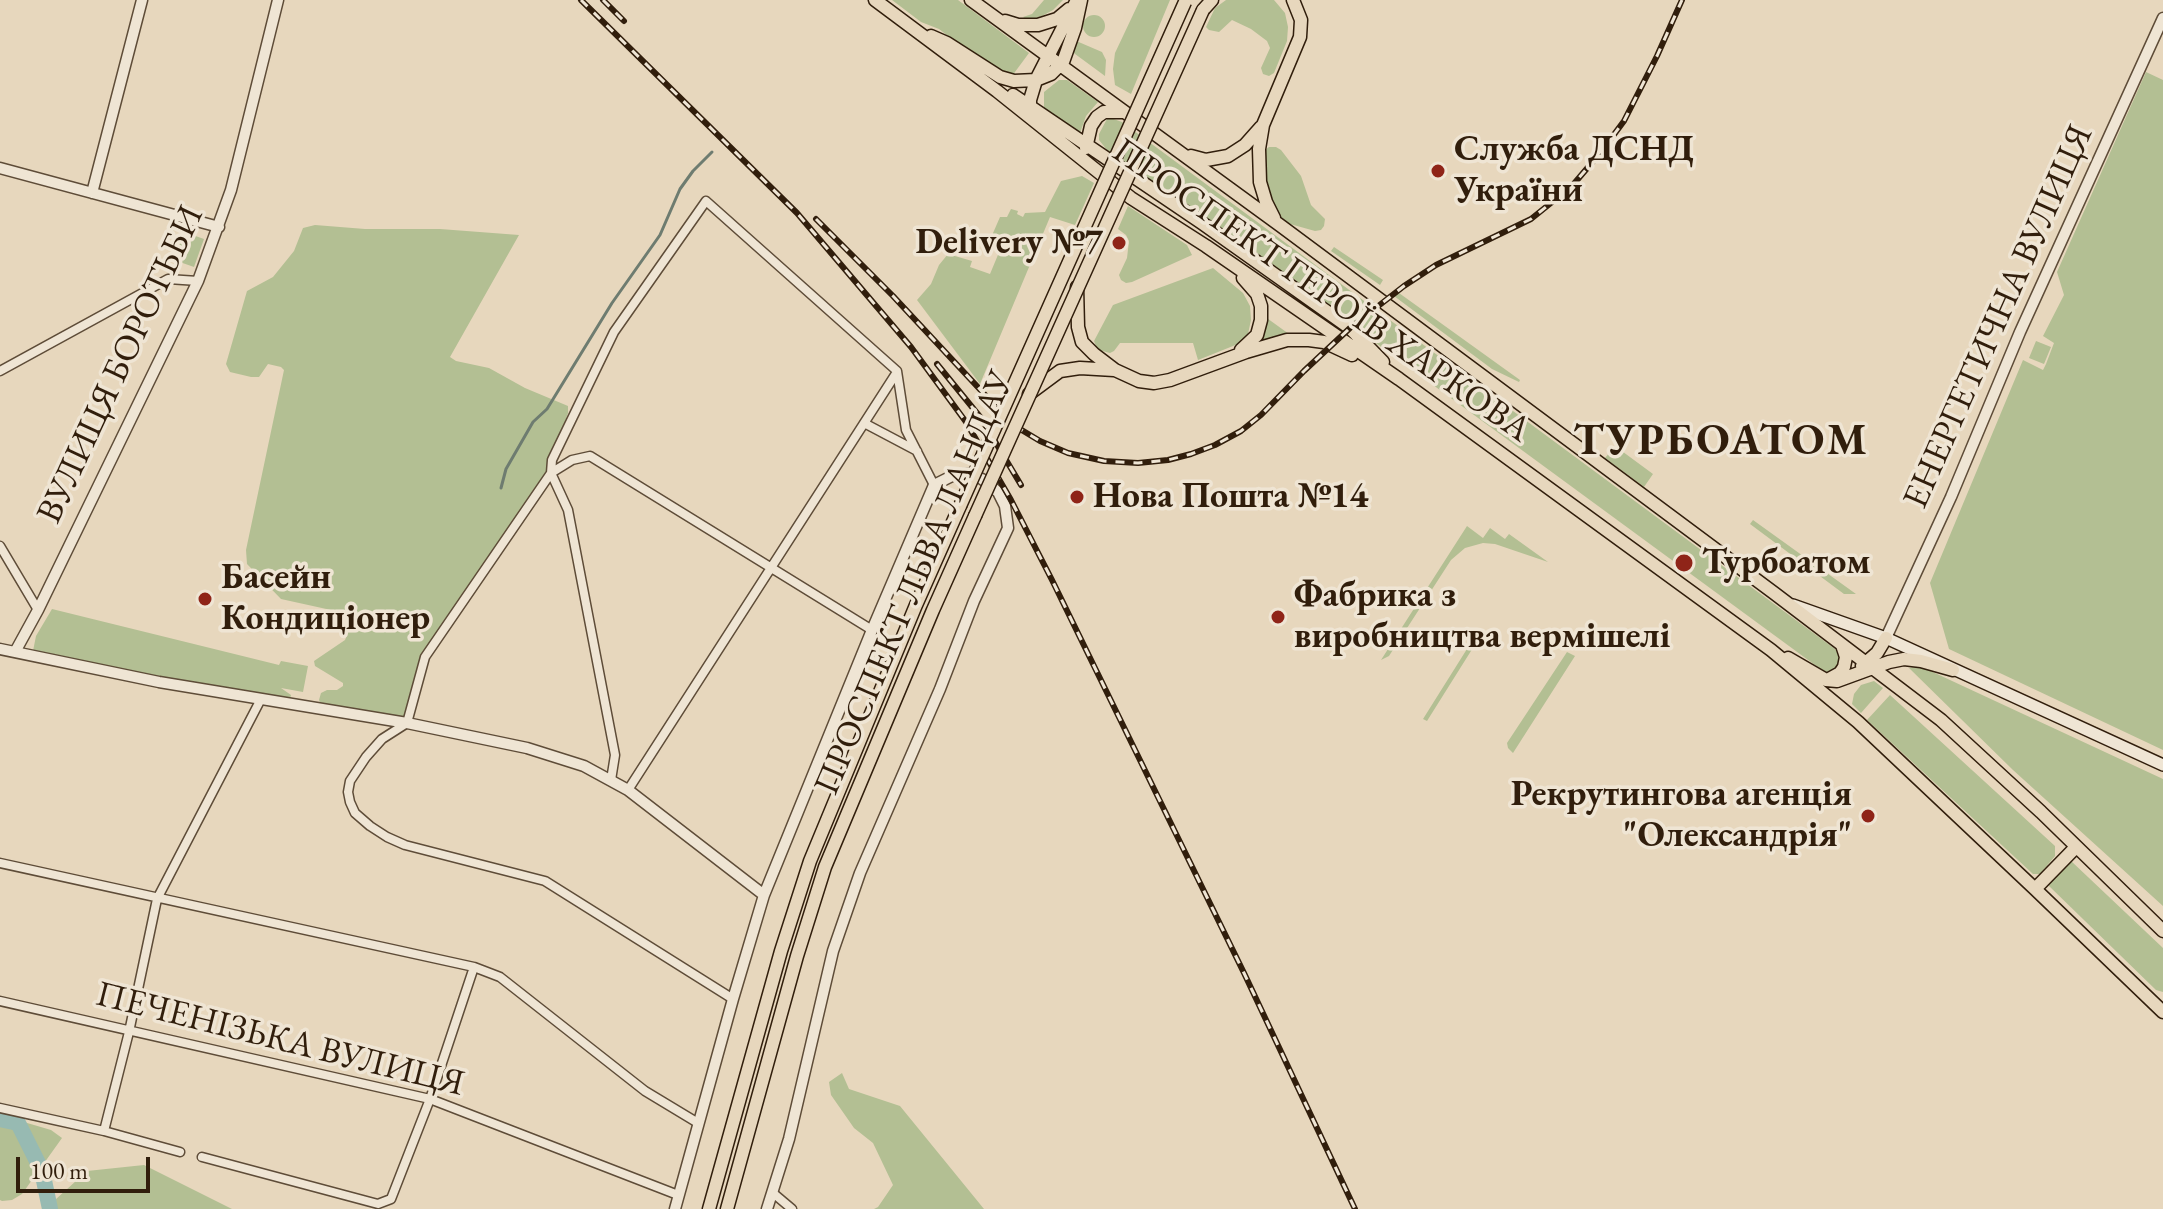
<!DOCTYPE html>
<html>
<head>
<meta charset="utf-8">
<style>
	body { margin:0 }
	#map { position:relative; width:2163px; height:1209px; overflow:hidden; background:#e7d7bd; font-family:"EB Garamond",serif }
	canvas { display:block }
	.scale { position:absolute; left:16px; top:1157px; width:134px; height:36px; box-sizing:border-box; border:4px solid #311e0c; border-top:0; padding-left:10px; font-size:24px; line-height:28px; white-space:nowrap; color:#311e0c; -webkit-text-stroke:6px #efe5d4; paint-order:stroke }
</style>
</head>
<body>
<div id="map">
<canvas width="2163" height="1209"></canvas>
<div class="scale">100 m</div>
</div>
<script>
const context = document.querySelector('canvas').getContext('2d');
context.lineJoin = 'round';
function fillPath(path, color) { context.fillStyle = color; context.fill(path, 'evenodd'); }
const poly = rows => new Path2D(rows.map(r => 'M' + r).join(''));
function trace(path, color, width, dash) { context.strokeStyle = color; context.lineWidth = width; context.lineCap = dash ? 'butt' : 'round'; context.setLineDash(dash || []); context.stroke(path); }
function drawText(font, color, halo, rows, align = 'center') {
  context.font = font + ' "EB Garamond",serif'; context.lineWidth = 7; context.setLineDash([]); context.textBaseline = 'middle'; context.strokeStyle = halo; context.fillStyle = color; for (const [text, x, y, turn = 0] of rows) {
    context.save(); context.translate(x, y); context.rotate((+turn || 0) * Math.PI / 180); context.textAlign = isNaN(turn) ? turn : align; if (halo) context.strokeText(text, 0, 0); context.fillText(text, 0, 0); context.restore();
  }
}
fillPath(poly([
	[892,0,958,0,1029,53,1012,76,1007,75,975,57,939,29,921,22],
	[1044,0,1063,0,1053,10,1042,16,1028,21,1023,17,1032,14],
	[1140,0,1170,0,1131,94,1115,85,1113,69,1115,53],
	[1226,0,1274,0,1285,13,1288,27,1287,41,1274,73,1269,76,1263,74,1261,68,1270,48,1267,41,1251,29,1232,20,1219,32,1209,30,1206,27,1215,8],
	'1083 26a11 11 0 1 1 22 0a11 11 0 1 1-22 0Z',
	[1074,40,1102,52,1106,60,1105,76,1071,51],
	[2146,72,2163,80,2163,750,1949,649,1930,583,2023,360,2043,370,2046,364,2054,343,2043,336,2064,295,2057,272],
	[1059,80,1067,80,1098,102,1086,116,1080,133,1044,108,1044,92],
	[1108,117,1122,122,1835,649,1840,654,1842,666,1829,673,1819,668,1354,327,1107,150,1099,140,1099,134],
	[1269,147,1276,147,1281,150,1301,176,1311,205,1325,219,1324,226,1321,230,1315,231,1290,224,1280,217,1272,203,1265,179,1265,150],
	[1082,176,1094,183,1075,225,1050,217,980,384,917,300,931,284,939,265,948,254,972,261,970,267,990,274,1000,250,990,240,1000,217,1007,217,1011,209,1018,211,1017,214,1023,217,1025,213,1045,212,1061,181],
	[1128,206,1187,245,1192,255,1132,282,1126,283,1121,280,1119,275,1127,258,1129,241,1126,235,1118,229],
	[315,225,365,229,440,229,519,235,450,357,456,361,489,368,525,388,568,406,568,413,552,459,551,473,425,657,407,723,323,709,319,700,321,693,327,690,337,690,343,686,343,683,315,666,314,661,345,640,350,628,348,619,340,612,281,599,247,564,246,550,284,370,281,367,268,364,259,377,251,377,230,372,226,364,247,291,273,277,294,251,303,228],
	[184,232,204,239,194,267,174,260],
	[1334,247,1383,280,1380,285,1331,251],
	[1213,268,1243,293,1250,306,1251,320,1248,334,1244,340,1238,344,1198,360,1193,343,1120,343,1114,351,1110,353,1099,350,1096,346,1094,341,1113,305],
	[1399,293,1520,380,1519,382,1492,369,1394,296],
	[1264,316,1289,334,1259,342,1257,339],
	[2036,341,2051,347,2044,364,2029,358],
	[1615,446,1653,474,1644,487,1605,458],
	[1753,520,1856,594,1844,594,1750,524],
	[1467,526,1483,538,1490,528,1505,539,1509,534,1548,562,1495,544,1483,543,1465,548,1451,560,1389,656,1381,660],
	[52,609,279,665,281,661,308,666,303,692,281,688,291,695,289,704,32,656,36,636],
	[1472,641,1476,643,1427,721,1423,719],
	[1567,652,1575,656,1513,753,1508,748,1507,743],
	[1914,667,1922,667,2163,779,2163,906,2013,770,1909,668],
	[1874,681,1883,688,1861,713,1852,704,1854,694,1861,685],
	[1890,695,2055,846,2055,856,2040,874,2033,874,1867,720],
	[2070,860,2163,948,2163,992,2156,990,2049,886,2050,880],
	[842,1073,849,1089,900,1106,984,1209,874,1209,878,1207,893,1185,873,1143,854,1128,831,1095,829,1082],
	[0,1115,51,1130,62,1138,22,1194,12,1200,2,1201,0,1200],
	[144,1165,232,1209,45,1209,87,1171]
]), '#b3bf93');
trace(poly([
	[501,488,506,469,533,422,547,409,612,303,660,235,680,189,693,171,712,152]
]), '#6e7c70', 3);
trace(poly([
	[0,1119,18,1123,42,1171,50,1209]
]), '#97bab2', 16);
const minor = poly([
	[0,371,168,279,198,281],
	[864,423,917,451],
	[0,546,38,610],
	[611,780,615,755,568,510,551,473,572,460,590,456,872,630],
	[628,790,897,372],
	[0,863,474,967,500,977,645,1091,698,1123],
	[733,999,545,881,405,845,387,837,370,826,355,813,350,802,348,792,350,781,366,757,382,739,407,723,425,657,551,473,552,460,614,332,706,201,897,371,906,430,934,485],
	[0,1001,430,1099,678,1195],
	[0,1108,104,1131,180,1152],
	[104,1131,129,1032,157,899,261,699],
	[202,1157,378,1204,391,1199,430,1099,474,967],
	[773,1193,792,1209]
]);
const tertiary = poly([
	[0,168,219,227],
	[92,193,142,0],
	[1886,638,1951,497,2020,332,2163,18],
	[0,649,159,682,407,723,527,748,584,766,628,790,764,895],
	[15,652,38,610,198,281,231,190,278,0],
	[675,1209,733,999,764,895,872,630,934,485,954,475,970,474,982,479,998,492,1005,506,1008,528,974,601,940,689,860,873,833,951,789,1139,767,1209]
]);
const secondary = poly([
	[1793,605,1886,638,2163,765]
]);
const primary = poly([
	[875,0,997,91,1131,198,1206,246,1399,379,1771,650,1858,722,2035,889,2163,1012],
	[971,0,1281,226,1774,593,1941,720,2041,812,2163,931],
	[1203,10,1212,0],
	[1005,21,1018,25,1038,25,1057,19,1069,9],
	[931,36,947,43,1000,77,1014,81,1036,80,1051,74,1063,62,1075,28,1081,0],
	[1013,95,1202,223,1350,328,1383,362],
	[1030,110,1030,100,1036,80,1077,0],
	[1086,148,1091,126,1097,117,1104,112,1122,112],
	[1191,156,1206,160,1228,156,1245,145,1261,127],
	[1274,218,1266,202,1260,182,1259,149,1263,125,1300,37,1301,20,1293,0],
	[1077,287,1078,327,1082,342,1094,354,1115,370,1139,381,1154,383,1170,380,1246,352,1287,340,1309,340,1324,342,1352,355],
	[1241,350,1257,335,1261,320,1261,306,1257,294,1243,278],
	[1029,394,1060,371,1080,368,1114,370],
	[1788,658,1826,680,1837,681,1889,662,1904,659,1921,661,1953,670],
	[1862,666,1877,653,1886,638],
	[1829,679,1840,673,1844,667,1846,657,1842,645],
	[2035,889,2076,847],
	[709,1209,781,951,810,861,916,605,960,506],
	[727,1209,797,956,825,867,933,610,975,516]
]);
trace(minor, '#5e4c38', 11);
trace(tertiary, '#5e4c38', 13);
trace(secondary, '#311e0c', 14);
trace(primary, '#311e0c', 15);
trace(minor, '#efe5d4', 8);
trace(tertiary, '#efe5d4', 10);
trace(secondary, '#efe5d4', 11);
trace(primary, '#e7d7bd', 12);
const rail = poly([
	[581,0,797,213,911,347,966,422,1011,500,1052,580,1244,973,1355,1209],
	[603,0,624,21],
	[816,219,893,296,1001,412],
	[937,364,981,418,1021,485],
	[1015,426,1040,441,1068,453,1104,461,1138,463,1168,460,1191,454,1215,445,1241,431,1261,415,1304,371,1350,328,1404,286,1436,265,1531,219,1572,186,1601,152,1624,121,1657,56,1682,0]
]);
trace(rail, '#311e0c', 6);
trace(rail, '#efe5d4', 3, [9]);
const primaryBridge = poly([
	[960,506,1185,2],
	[975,516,1203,10]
]);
trace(primaryBridge, '#311e0c', 15, []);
trace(primaryBridge, '#e7d7bd', 12);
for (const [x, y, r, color] of [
	[1438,171,8,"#8f2418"],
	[1119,243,8,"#8f2418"],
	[1077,497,8,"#8f2418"],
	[1684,563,10,"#8f2418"],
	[205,599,8,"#8f2418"],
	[1278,617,8,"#8f2418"],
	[1868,816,8,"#8f2418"]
]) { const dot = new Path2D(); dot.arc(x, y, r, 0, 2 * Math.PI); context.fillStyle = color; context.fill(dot); trace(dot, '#efe5d4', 3); }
drawText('bold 36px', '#311e0c', '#efe5d4', [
	["Служба ДСНД",1454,150],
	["України",1454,191],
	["Delivery №7",1103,243,"right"],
	["Нова Пошта №14",1093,497],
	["Турбоатом",1702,563],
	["Басейн",221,578],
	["Кондиціонер",221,619],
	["Фабрика з",1294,596],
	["виробництва вермішелі",1294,637],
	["Рекрутингова агенція",1852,795,"right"],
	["\"Олександрія\"",1852,836,"right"]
], 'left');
drawText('36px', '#311e0c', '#efe5d4', [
	["ПРОСПЕКТ ГЕРОЇВ ХАРКОВА",1321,291,35],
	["ЕНЕРГЕТИЧНА ВУЛИЦЯ",1999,317,-66],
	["ВУЛИЦЯ БОРОТЬБИ",121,365,-65],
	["ПРОСПЕКТ ЛЬВА ЛАНДАУ",915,583,-67],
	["ПЕЧЕНІЗЬКА ВУЛИЦЯ",280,1040,14]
]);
context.letterSpacing = '2px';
drawText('bold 44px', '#311e0c', '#efe5d4', [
	["ТУРБОАТОМ",1721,442]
]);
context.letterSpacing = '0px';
</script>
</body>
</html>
